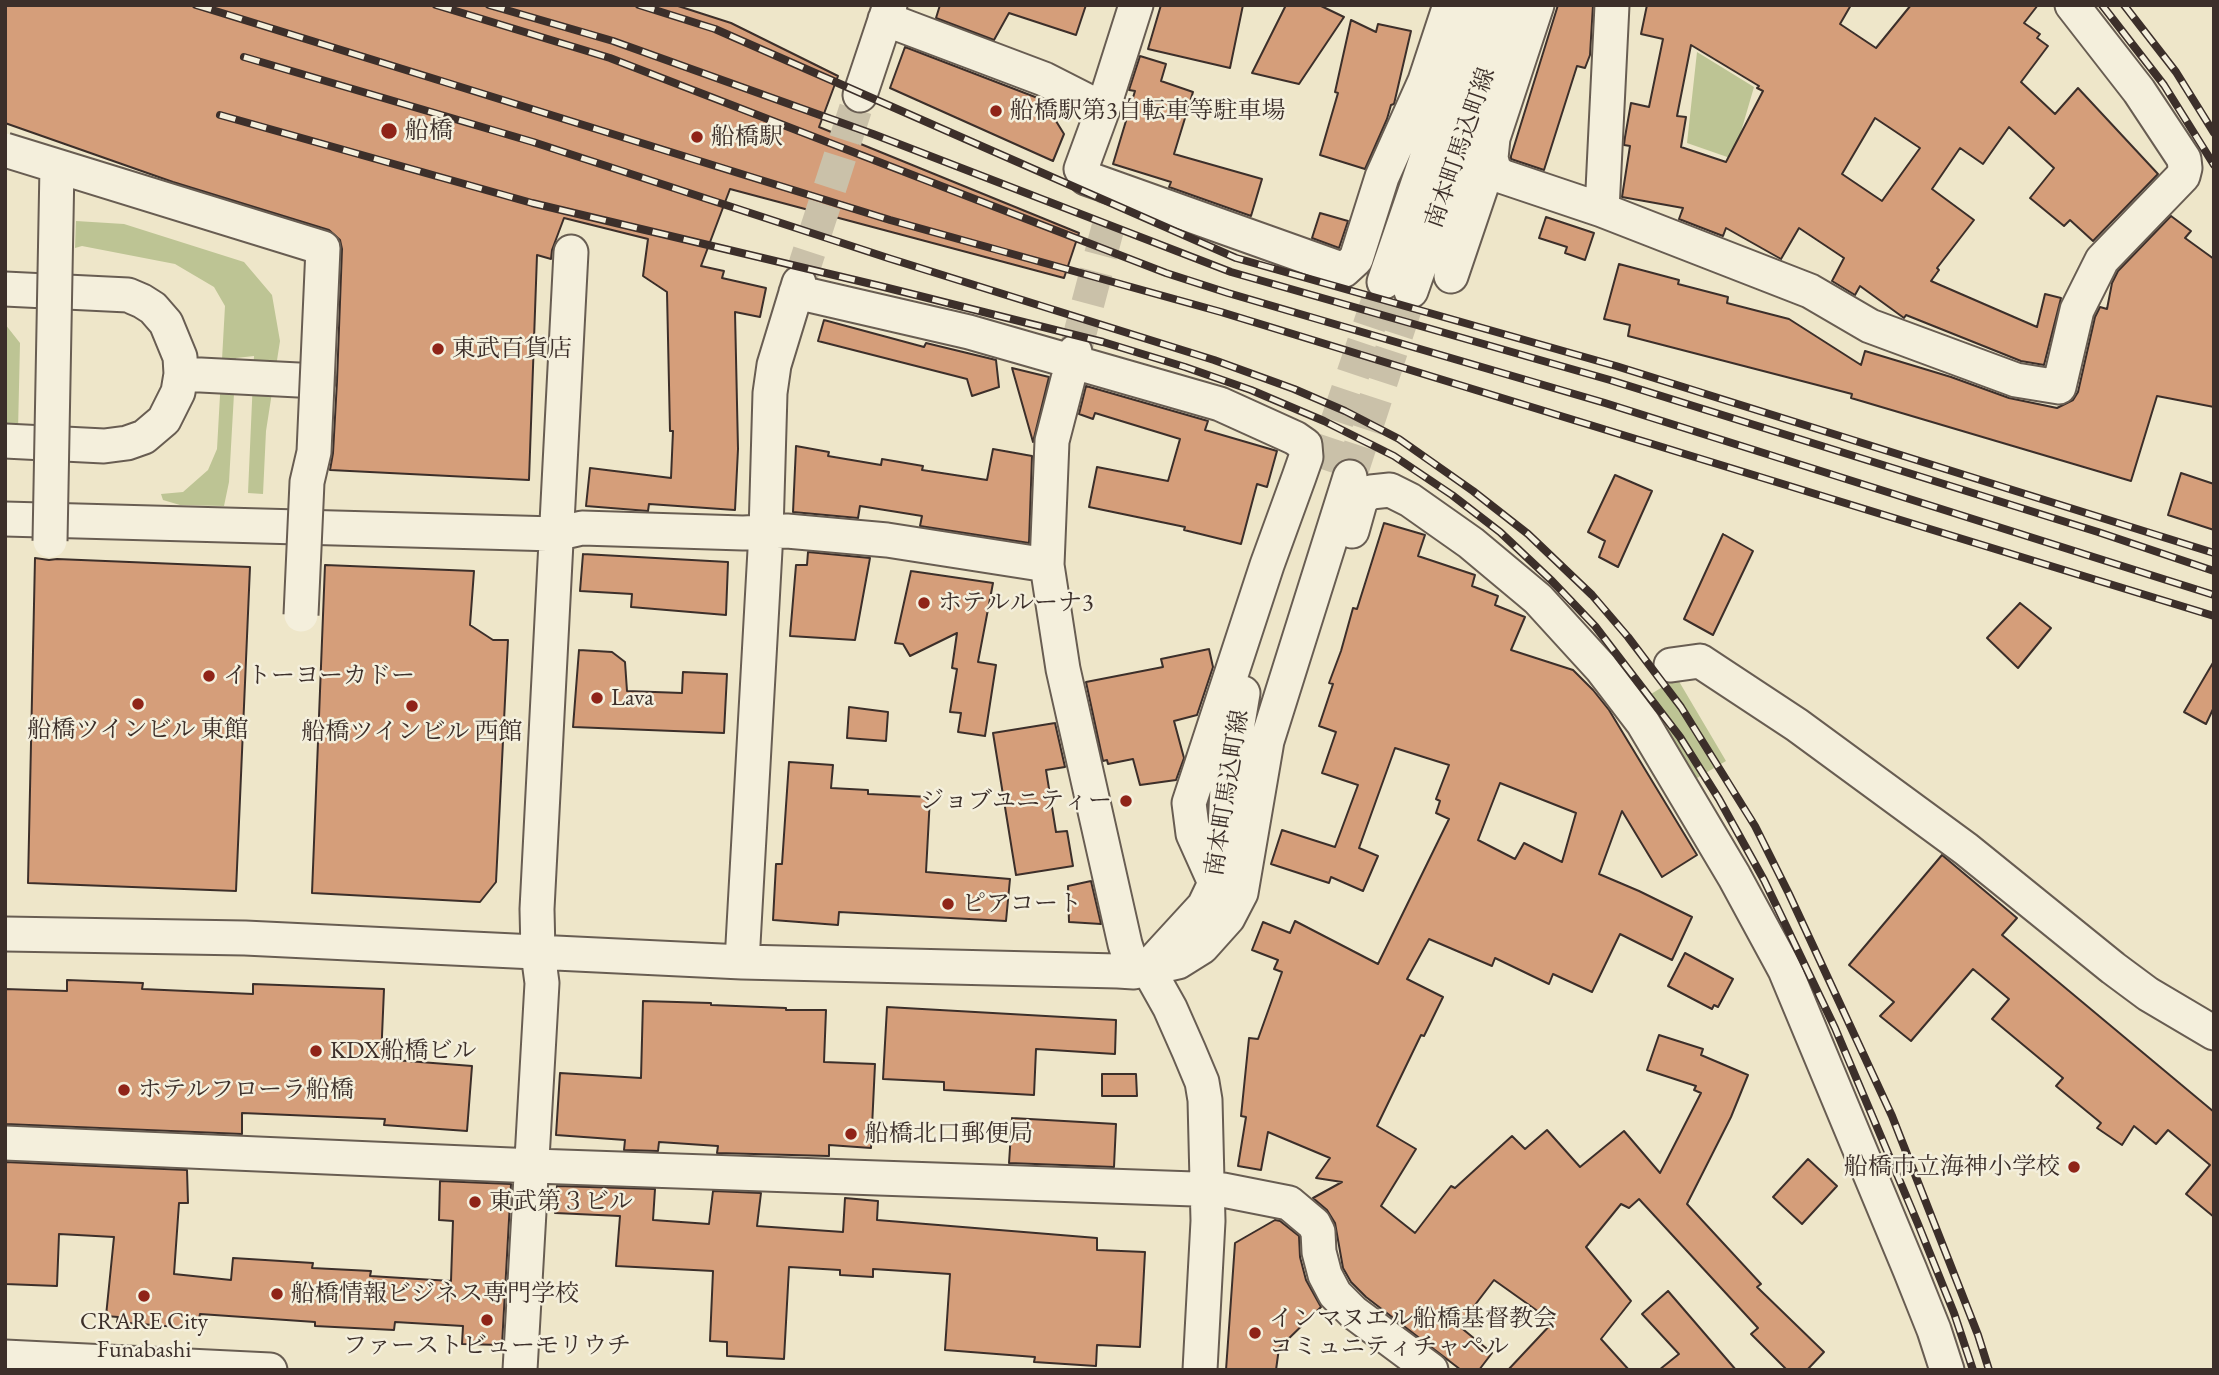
<!DOCTYPE html>
<html>
<head>
<meta charset="utf-8">
<style>
	body { margin:0 }
	#map { position:relative; width:2219px; height:1375px; overflow:hidden; background:#eee6c9; font-family:"EB Garamond",serif }
	canvas { display:block }
	.frame { position:absolute; inset:0; border:7px solid #3c2f2a; pointer-events:none }
</style>
</head>
<body>
<div id="map">
<canvas width="2219" height="1375"></canvas>
<div class="frame"></div>
</div>
<script>
const context = document.querySelector('canvas').getContext('2d');
context.lineJoin = 'round';
function fillPath(path, color) { context.fillStyle = color; context.fill(path, 'evenodd'); }
const poly = rows => new Path2D(rows.map(r => 'M' + r).join(''));
function trace(path, color, width, dash) { context.strokeStyle = color; context.lineWidth = width; context.lineCap = dash ? 'butt' : 'round'; context.setLineDash(dash || []); context.stroke(path); }
function drawText(font, color, halo, rows, align = 'center') {
  context.font = font + ' "EB Garamond","Noto Serif JP",serif'; context.lineWidth = 5; context.setLineDash([]); context.textBaseline = 'middle'; context.strokeStyle = halo; context.fillStyle = color; for (const [text, x, y, turn = 0] of rows) {
    context.save(); context.translate(x, y); context.rotate((+turn || 0) * Math.PI / 180); context.textAlign = isNaN(turn) ? turn : align; if (halo) context.strokeText(text, 0, 0); context.fillText(text, 0, 0); context.restore();
  }
}
fillPath(poly([
	[1697,52,1754,87,1733,159,1687,143],
	[76,221,124,224,244,262,272,295,280,341,266,431,263,494,248,493,254,356,236,358,229,482,224,506,180,505,163,500,161,494,183,492,208,470,217,449,225,306,214,287,175,264,82,246,75,248],
	[5,324,20,343,18,431,5,431],
	[1677,678,1726,761,1692,781,1643,699]
]), '#bdc494');
const building = poly([
	[5,5,675,5,731,23,838,76,819,127,1079,233,1064,278,730,189,701,266,724,271,722,278,766,288,760,317,735,312,738,449,735,510,649,504,648,511,586,506,590,468,671,478,673,431,670,431,667,292,643,276,648,239,564,218,552,250,551,259,537,255,529,480,330,470,333,453,337,381,342,249,340,240,329,230,173,182,5,123,5,5],
	[940,5,1086,5,1076,35,1009,13,994,40,936,18,940,5],
	[1161,5,1243,5,1230,68,1148,49,1161,5],
	[1286,5,1319,5,1344,17,1299,84,1252,73,1286,5],
	[1558,5,1593,5,1590,55,1585,68,1577,66,1544,170,1511,159,1511,156,1558,5],
	[1647,5,1851,5,1840,24,1876,48,1911,5,2038,5,2024,23,2040,34,2037,38,2048,46,2021,82,2055,114,2078,88,2158,174,2093,241,2070,220,2064,226,2030,198,2054,168,2009,127,1983,164,1960,148,1932,189,1974,220,1937,268,1939,270,1931,281,2037,327,2045,294,2061,298,2044,365,2021,361,1906,315,1904,318,1860,286,1855,295,1832,281,1844,258,1799,228,1781,259,1726,228,1723,236,1679,219,1683,208,1622,197,1630,146,1624,145,1625,137,1631,103,1649,107,1663,39,1641,34,1647,5],
	[1691,45,1759,86,1757,88,1763,91,1726,162,1681,147,1686,117,1677,116,1691,45],
	[1875,118,1920,148,1882,201,1842,174,1875,118],
	[1351,20,1376,32,1378,24,1411,31,1394,104,1391,105,1387,119,1365,169,1320,155,1338,93,1335,92,1351,20],
	[905,47,1043,100,1064,134,1053,161,890,88,905,47],
	[1140,56,1166,64,1161,81,1193,92,1174,154,1262,179,1251,216,1169,187,1171,182,1113,164,1135,91,1129,90,1140,56],
	[1320,213,1348,221,1339,248,1312,238,1320,213],
	[2171,216,2191,231,2185,238,2214,259,2214,407,2157,396,2131,481,1851,398,1852,394,1628,336,1630,325,1604,319,1619,264,1679,280,1678,284,1728,297,1727,303,1789,319,1861,365,1865,351,1951,377,2009,398,2057,408,2073,400,2078,392,2095,317,2100,307,2107,309,2112,283,2118,271,2171,216],
	[1546,217,1594,233,1585,260,1565,253,1567,247,1539,238,1546,217],
	[824,320,924,347,926,343,996,360,999,387,972,396,967,379,818,341,824,320],
	[1012,368,1049,377,1033,442,1012,368],
	[1086,386,1208,421,1205,430,1277,451,1267,487,1257,484,1241,544,1184,530,1185,527,1089,507,1097,467,1168,481,1180,439,1095,413,1093,419,1079,414,1086,386],
	[796,446,829,452,828,456,881,465,882,459,923,466,922,470,987,480,993,449,1032,456,1029,543,920,526,922,516,860,506,858,518,793,512,796,446],
	[2181,473,2214,484,2214,530,2168,515,2181,473],
	[1615,475,1652,491,1618,567,1599,557,1605,541,1588,532,1615,475],
	[1384,523,1425,535,1418,556,1475,575,1472,586,1498,596,1495,605,1525,617,1511,650,1573,670,1593,690,1609,710,1697,855,1662,877,1622,811,1599,874,1639,891,1692,917,1672,960,1620,934,1592,992,1553,974,1549,984,1495,958,1492,966,1429,939,1407,979,1443,997,1424,1036,1421,1035,1377,1126,1416,1149,1381,1206,1415,1233,1451,1186,1455,1188,1512,1136,1525,1149,1547,1130,1580,1167,1624,1131,1660,1173,1701,1093,1694,1090,1696,1086,1647,1070,1659,1035,1703,1049,1701,1055,1748,1075,1731,1117,1687,1204,1761,1284,1757,1287,1824,1352,1807,1370,1787,1370,1751,1334,1758,1328,1639,1199,1629,1208,1621,1204,1586,1247,1631,1301,1601,1339,1629,1370,1508,1370,1553,1322,1494,1280,1459,1326,1492,1353,1479,1370,1461,1370,1366,1297,1351,1282,1343,1268,1335,1223,1327,1210,1313,1198,1342,1182,1316,1178,1330,1158,1268,1132,1261,1170,1238,1166,1246,1117,1241,1116,1249,1038,1258,1039,1282,972,1274,969,1278,960,1252,950,1263,922,1290,933,1295,921,1378,964,1449,819,1436,813,1440,801,1436,799,1449,765,1395,748,1359,848,1378,856,1363,891,1331,877,1329,883,1271,864,1282,830,1335,847,1358,785,1322,773,1336,732,1319,726,1333,684,1329,683,1341,651,1353,608,1357,609,1384,523],
	[1500,783,1576,813,1562,862,1524,843,1515,859,1478,840,1500,783],
	[1723,534,1753,551,1713,635,1684,619,1723,534],
	[808,552,870,558,855,640,790,636,796,565,807,565,808,552],
	[583,554,728,562,726,615,631,607,632,594,580,591,583,554],
	[35,558,49,560,57,559,250,567,236,891,28,883,35,558],
	[325,565,474,571,470,625,493,640,508,640,496,882,480,902,312,893,325,565],
	[911,571,993,583,978,662,996,665,985,736,958,732,961,713,950,712,957,669,952,668,957,633,910,656,903,644,895,643,911,571],
	[2020,603,2051,628,2018,668,1987,638,2020,603],
	[1209,649,1213,667,1197,715,1174,721,1184,758,1176,780,1140,785,1133,759,1108,764,1107,760,1103,761,1086,682,1163,667,1161,659,1209,649],
	[579,650,612,652,625,662,627,691,682,693,683,672,727,674,724,733,573,727,579,650],
	[2214,661,2214,707,2206,724,2184,712,2214,661],
	[849,707,888,712,886,741,847,738,849,707],
	[1055,723,1065,767,1046,770,1056,832,1067,831,1073,866,1016,875,993,733,1055,723],
	[789,762,833,765,831,788,868,790,868,794,930,797,926,872,1010,879,1006,921,839,912,838,925,773,920,776,864,782,864,789,762],
	[1942,855,2017,918,2002,935,2214,1112,2214,1217,2186,1194,2210,1165,2168,1130,2156,1144,2134,1126,2122,1145,2097,1128,2101,1123,2056,1086,2063,1078,1992,1019,2009,999,1973,969,1911,1041,1880,1016,1894,1002,1849,965,1942,855],
	[1091,881,1101,924,1069,922,1068,886,1091,881],
	[1685,953,1733,979,1718,1007,1714,1005,1712,1009,1668,986,1685,953],
	[67,980,143,983,142,989,253,994,253,984,384,989,381,1059,472,1066,467,1131,384,1125,385,1119,242,1113,242,1134,5,1124,5,989,67,991,67,980],
	[643,1001,711,1003,711,1005,786,1008,786,1010,826,1010,824,1062,875,1064,871,1148,829,1145,829,1156,717,1153,718,1146,659,1142,658,1151,624,1150,625,1140,556,1135,560,1073,641,1078,643,1001],
	[887,1007,1116,1020,1115,1054,1036,1049,1034,1095,944,1090,944,1082,883,1079,887,1007],
	[1102,1074,1136,1074,1137,1096,1102,1096,1102,1074],
	[1012,1118,1116,1124,1114,1167,1009,1163,1012,1118],
	[1808,1159,1837,1186,1802,1224,1773,1197,1808,1159],
	[5,1162,187,1170,188,1203,179,1203,174,1274,231,1280,233,1258,313,1263,312,1268,371,1271,370,1276,451,1281,453,1221,439,1220,440,1181,511,1184,502,1345,462,1344,463,1326,395,1322,394,1330,315,1326,315,1322,200,1314,199,1319,190,1318,189,1328,117,1322,118,1317,106,1316,114,1237,59,1234,57,1286,5,1284,5,1162],
	[557,1186,655,1189,653,1220,709,1224,713,1191,761,1193,757,1226,843,1232,845,1198,878,1201,877,1220,1097,1238,1097,1250,1145,1252,1140,1347,1097,1345,1096,1366,1034,1362,1035,1357,945,1350,950,1274,873,1269,873,1277,840,1275,840,1270,789,1267,784,1359,727,1356,727,1342,710,1341,713,1271,616,1266,620,1216,555,1213,557,1186],
	[1275,1220,1280,1221,1299,1236,1300,1257,1306,1280,1321,1307,1279,1348,1276,1370,1226,1370,1235,1243,1275,1220],
	[1668,1291,1736,1370,1659,1370,1679,1354,1642,1314,1668,1291]
]);
fillPath(building, '#d59e7a');
trace(building, '#3c2f2a', 2);
trace(poly([
	[799,283,860,95],
	[1075,352,1116,197],
	[1321,469,1384,282],
	[1350,477,1411,291]
]), '#cac1a9', 33, [33, 17]);
const minor = poly([
	[885,19,1044,79,1103,109,1136,5],
	[860,95,890,5],
	[1103,109,1081,169,1086,178,1344,270,1356,259,1382,177,1425,81,1450,5],
	[1491,158,1494,169,1501,176,1602,210,1810,291,1870,326,2016,380,2059,387,2077,310,2102,260,2183,176,2185,168,2184,159,2139,91,2072,5],
	[1602,210,1612,5],
	[1451,276,1491,158,1493,138,1537,5],
	[1384,282,1479,5],
	[5,289,128,295,142,301,153,308,166,323,180,357,181,374,178,392,164,420,144,437,127,443,104,446,5,441],
	[1411,291,1511,5],
	[796,292,969,332,1220,404,1295,438,1305,445,1306,457,1299,477,1267,565,1189,803,1193,834,1215,883],
	[1075,352,1052,441,1047,565,1063,669,1125,944,1134,972],
	[181,374,318,381],
	[5,519,556,534,582,528,743,533,787,531,887,540,1047,565],
	[1352,531,1361,499,1371,492,1390,490,1410,500,1471,543,1538,599,1601,668,1643,723,1734,876,1785,970,1910,1270,1934,1330,1947,1370],
	[1671,665,1700,661,1797,725,1966,849,2113,968,2148,994,2214,1033],
	[5,934,245,938,742,962,1118,971,1134,972,1178,962,1202,947,1228,918,1241,893,1267,741,1350,477],
	[742,962,766,532,770,393,774,365,799,283],
	[1149,966,1204,906,1215,883,1224,848,1227,789,1243,693],
	[1147,967,1170,1008,1189,1051,1202,1082,1205,1100,1208,1221,1200,1370],
	[5,1143,534,1166,1223,1190,1289,1203,1314,1224,1318,1232,1319,1252,1325,1275,1335,1294,1353,1312,1431,1370],
	[5,1357,270,1370],
	[520,1370,542,983,538,953,537,909,571,252]
]);
trace(minor, '#685d52', 37);
trace(minor, '#f4efdc', 33);
const rail = poly([
	[196,5,890,220,1221,312,2214,616],
	[436,5,610,58,1166,273,1228,293,1605,403,2214,595],
	[489,5,613,41,873,134,1231,272,1610,380,2098,532,2214,571],
	[639,5,715,29,1236,258,1616,366,2214,553],
	[2102,5,2164,85,2214,165],
	[2124,5,2176,72,2214,133],
	[244,57,533,142,888,258,1214,360,1294,389,1345,411,1399,439,1473,491,1528,534,1592,595,1628,637,1681,707,1755,826,1789,894,1892,1116,1978,1335,1989,1370],
	[220,115,532,203,880,286,1103,342,1185,367,1251,390,1324,421,1394,456,1452,495,1500,532,1552,581,1595,626,1680,737,1719,799,1764,880,1835,1028,1918,1224,1954,1313,1973,1370]
]);
trace(rail, '#3c2f2a', 8);
trace(rail, '#f4efdc', 5, [16]);
const minorBridge = poly([
	[5,150,323,248,314,452,307,482,301,615],
	[50,541,57,166]
]);
trace(minorBridge, '#685d52', 37, []);
trace(minorBridge, '#f4efdc', 33);
for (const [x, y, r, color] of [
	[996,111,7,"#8f2418"],
	[389,131,9,"#8f2418"],
	[697,137,7,"#8f2418"],
	[438,349,7,"#8f2418"],
	[924,603,7,"#8f2418"],
	[209,676,7,"#8f2418"],
	[597,698,7,"#8f2418"],
	[138,704,7,"#8f2418"],
	[412,706,7,"#8f2418"],
	[1126,801,7,"#8f2418"],
	[948,904,7,"#8f2418"],
	[316,1051,7,"#8f2418"],
	[124,1090,7,"#8f2418"],
	[851,1134,7,"#8f2418"],
	[2074,1167,7,"#8f2418"],
	[475,1202,7,"#8f2418"],
	[277,1294,7,"#8f2418"],
	[144,1296,7,"#8f2418"],
	[487,1320,7,"#8f2418"],
	[1255,1333,7,"#8f2418"]
]) { const dot = new Path2D(); dot.arc(x, y, r, 0, 2 * Math.PI); context.fillStyle = color; context.fill(dot); trace(dot, '#f4efdc', 2.5); }
drawText('24px', '#3c2f2a', '#f4efdc', [
	["船橋駅第3自転車等駐車場",1010,111],
	["船橋",405,131],
	["船橋駅",711,137],
	["東武百貨店",452,349],
	["ホテルルーナ3",938,603],
	["イトーヨーカドー",223,676],
	["Lava",611,698],
	["船橋ツインビル 東館",138,730,"center"],
	["船橋ツインビル 西館",412,732,"center"],
	["ジョブユニティー",1112,801,"right"],
	["ピアコート",962,904],
	["KDX船橋ビル",330,1051],
	["ホテルフローラ船橋",138,1090],
	["船橋北口郵便局",865,1134],
	["船橋市立海神小学校",2060,1167,"right"],
	["東武第３ビル",489,1202],
	["船橋情報ビジネス専門学校",291,1294],
	["インマヌエル船橋基督教会",1269,1319],
	["コミュニティチャペル",1269,1347],
	["CRARE City",144,1322,"center"],
	["Funabashi",144,1350,"center"],
	["ファーストビューモリウチ",487,1346,"center"]
], 'left');
drawText('24px', '#3c2f2a', '#f4efdc', [
	["南本町馬込町線",1461,148,-71],
	["南本町馬込町線",1228,793,-81]
]);
</script>
</body>
</html>
